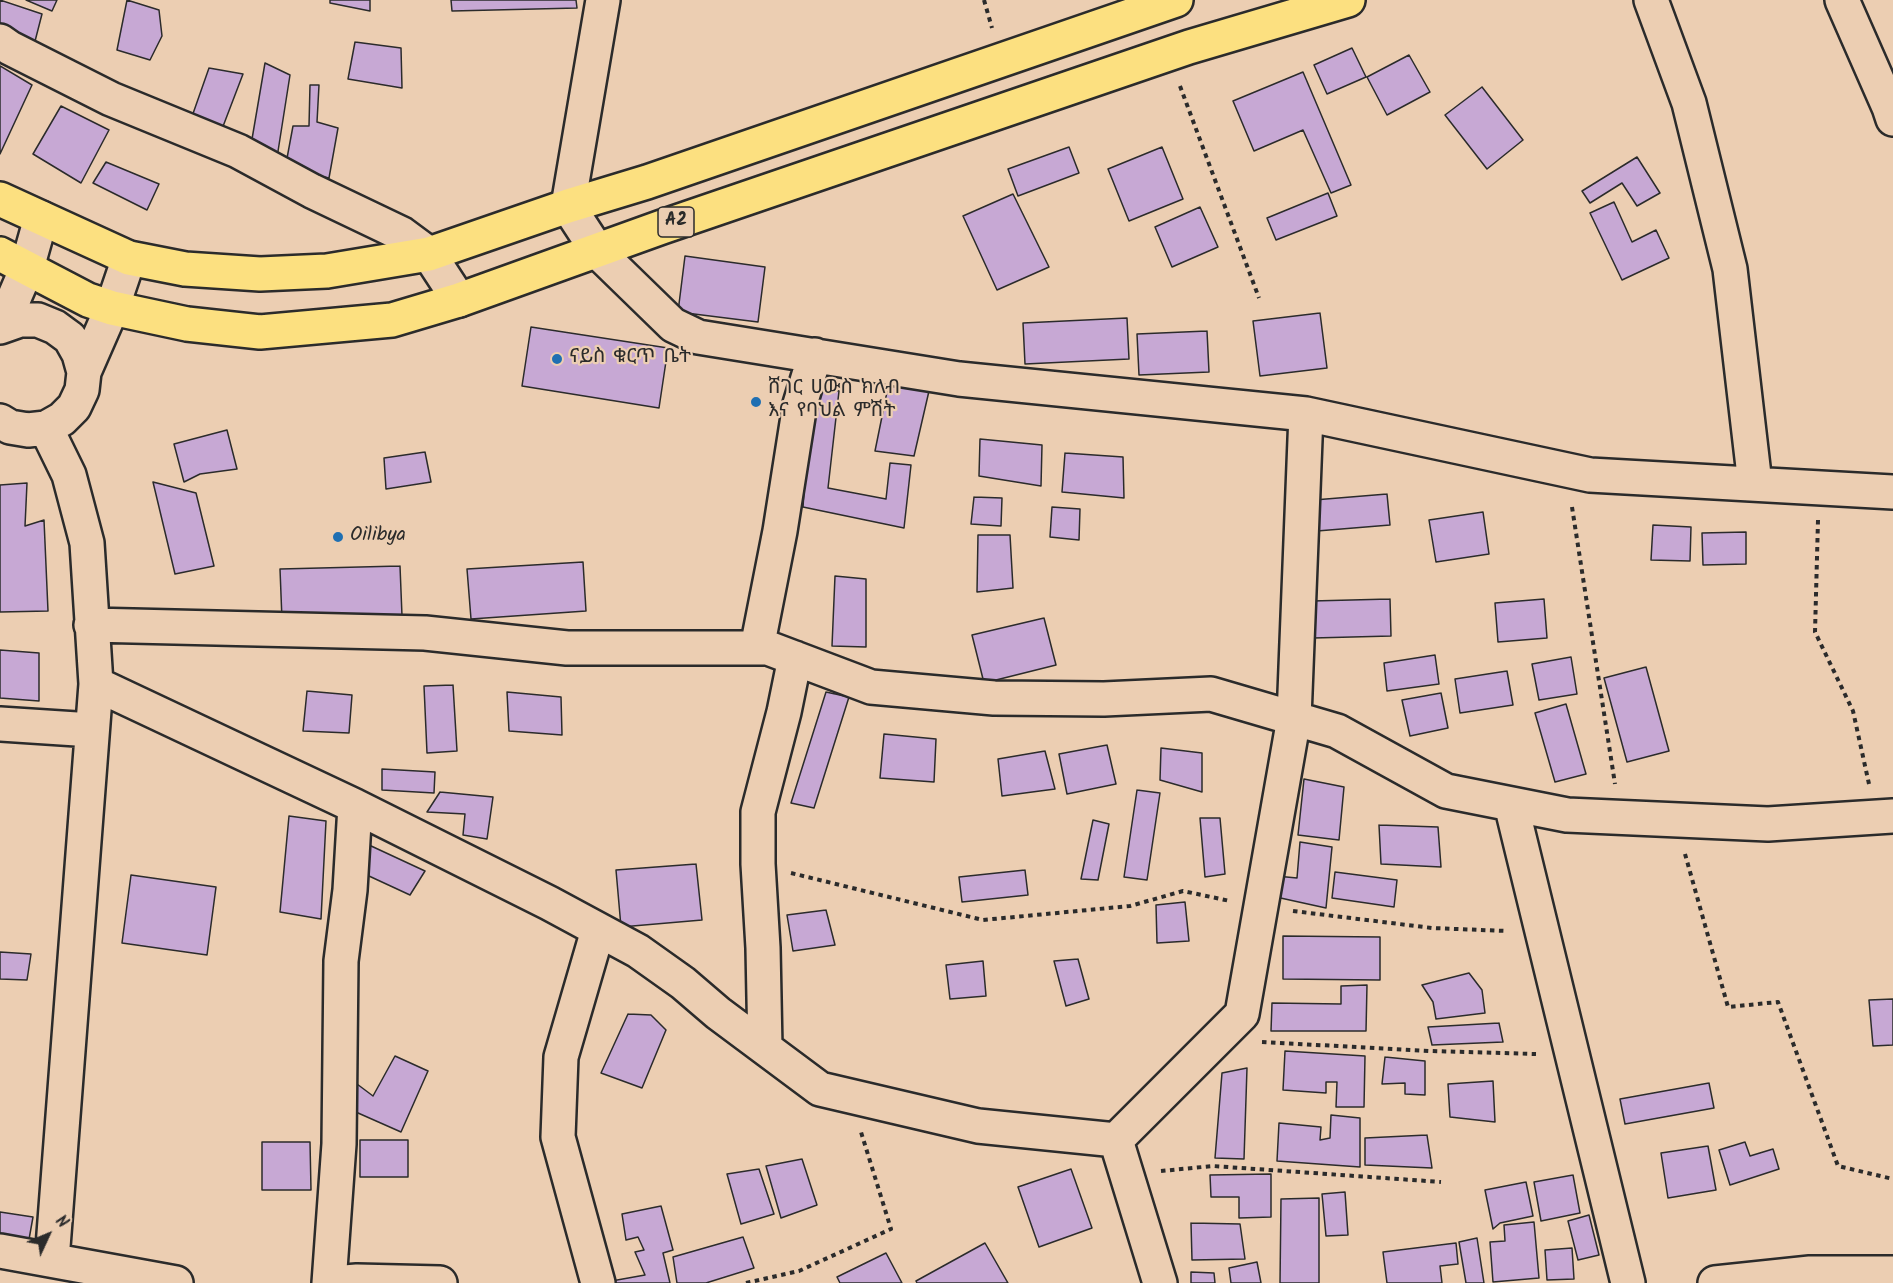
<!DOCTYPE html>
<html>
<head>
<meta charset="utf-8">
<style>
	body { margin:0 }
	#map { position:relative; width:1893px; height:1283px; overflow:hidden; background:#ecceb2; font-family:Kalam,sans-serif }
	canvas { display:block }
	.north { position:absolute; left:18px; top:1205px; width:60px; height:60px; -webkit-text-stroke:4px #ecceb2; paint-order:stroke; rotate:46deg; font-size:16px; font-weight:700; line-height:24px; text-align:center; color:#2b2b2b }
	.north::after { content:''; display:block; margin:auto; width:21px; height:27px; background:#2b2b2b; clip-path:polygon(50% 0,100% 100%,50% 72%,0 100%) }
</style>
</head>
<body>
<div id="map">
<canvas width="1893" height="1283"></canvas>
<div class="north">N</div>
</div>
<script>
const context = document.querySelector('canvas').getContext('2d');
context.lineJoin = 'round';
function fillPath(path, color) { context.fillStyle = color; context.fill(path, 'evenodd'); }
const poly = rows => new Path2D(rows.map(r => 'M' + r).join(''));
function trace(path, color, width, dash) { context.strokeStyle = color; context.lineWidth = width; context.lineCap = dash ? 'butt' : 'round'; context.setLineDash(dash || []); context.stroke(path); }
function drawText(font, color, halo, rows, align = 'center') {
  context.font = font + ' Kalam,"Noto Sans Ethiopic",sans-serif'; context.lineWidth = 4.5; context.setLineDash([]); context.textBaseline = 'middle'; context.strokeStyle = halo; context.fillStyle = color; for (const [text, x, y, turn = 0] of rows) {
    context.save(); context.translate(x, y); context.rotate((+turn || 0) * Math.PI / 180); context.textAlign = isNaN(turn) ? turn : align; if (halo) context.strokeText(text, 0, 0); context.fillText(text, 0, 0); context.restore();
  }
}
const building = poly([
	[0,0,42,14,33,49,0,32,0,0],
	[26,0,57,0,52,11,26,0],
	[127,0,159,10,162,36,150,60,117,50,127,0],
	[330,0,370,0,370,11,330,3,330,0],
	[451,0,576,0,577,8,452,11,451,0],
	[355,42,401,48,402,88,348,79,355,42],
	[1352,48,1366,77,1327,94,1314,65,1352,48],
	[1409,55,1430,92,1387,115,1367,77,1409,55],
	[265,63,290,75,276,164,251,145,265,63],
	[0,66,32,85,0,154,0,66],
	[209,68,243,74,222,129,189,125,209,68],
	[1303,72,1351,185,1331,193,1303,130,1254,151,1233,101,1303,72],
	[310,85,319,85,317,122,338,128,329,178,285,169,293,126,309,126,310,85],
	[1482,87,1523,140,1487,169,1445,115,1482,87],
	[61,106,109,130,81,183,33,154,61,106],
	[1069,147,1079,173,1018,196,1008,169,1069,147],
	[1162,147,1183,199,1129,221,1108,169,1162,147],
	[1637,157,1660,193,1637,206,1622,183,1590,203,1582,191,1637,157],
	[106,162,159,184,147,210,93,183,106,162],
	[1328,193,1337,216,1276,240,1267,218,1328,193],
	[1013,194,1049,267,997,290,963,216,1013,194],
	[1614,202,1632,242,1656,230,1669,258,1622,280,1590,213,1614,202],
	[1200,207,1218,247,1172,267,1155,227,1200,207],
	[685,256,765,267,758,322,678,312,685,256],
	[1320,313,1327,368,1260,376,1253,321,1320,313],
	[1127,318,1129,359,1025,364,1023,323,1127,318],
	[531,327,668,348,659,408,522,386,531,327],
	[1207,331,1209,372,1139,375,1137,334,1207,331],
	[889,382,929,391,914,456,875,451,889,382],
	[811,387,839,391,828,488,886,499,890,463,911,465,904,528,803,507,811,387],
	[227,430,237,469,200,474,184,482,174,444,227,430],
	[980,439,1042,445,1041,486,979,476,980,439],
	[425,452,431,482,386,489,384,458,425,452],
	[1065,453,1123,457,1124,498,1062,492,1065,453],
	[153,482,196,493,214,566,175,574,153,482],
	[27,483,25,526,44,520,48,611,0,612,0,485,27,483],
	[1387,494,1390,525,1317,531,1314,500,1387,494],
	[974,497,1002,498,1001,526,971,524,974,497],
	[1052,507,1080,509,1079,540,1050,537,1052,507],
	[1483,512,1489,554,1436,562,1429,520,1483,512],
	[1653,525,1691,527,1690,561,1651,560,1653,525],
	[1746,532,1746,564,1703,565,1702,533,1746,532],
	[978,535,1010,535,1013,588,977,592,978,535],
	[583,562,586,611,471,619,467,569,583,562],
	[400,566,402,616,282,620,280,569,400,566],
	[835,576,866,579,866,647,832,646,835,576],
	[1390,599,1391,636,1313,638,1312,601,1390,599],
	[1544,599,1547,638,1498,642,1495,603,1544,599],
	[1044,618,1056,665,984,683,972,635,1044,618],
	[0,650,39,653,39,701,0,698,0,650],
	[1435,655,1439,684,1387,691,1384,663,1435,655],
	[1571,657,1577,694,1539,700,1532,664,1571,657],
	[1646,667,1669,751,1627,762,1604,678,1646,667],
	[1507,671,1513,705,1460,713,1455,679,1507,671],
	[453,685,457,751,427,753,424,686,453,685],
	[307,691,352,695,349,733,303,731,307,691],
	[507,692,561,697,562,735,509,731,507,692],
	[826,692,849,697,814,808,791,803,826,692],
	[1441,693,1448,728,1410,736,1402,700,1441,693],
	[1566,704,1586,774,1555,782,1535,713,1566,704],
	[884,734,936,739,934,782,880,778,884,734],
	[1107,745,1116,784,1067,794,1059,754,1107,745],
	[1161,748,1202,753,1202,792,1160,780,1161,748],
	[1045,751,1055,789,1002,796,998,759,1045,751],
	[382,769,435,772,434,793,382,790,382,769],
	[1304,779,1344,787,1339,840,1298,835,1304,779],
	[1137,790,1160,793,1147,880,1124,877,1137,790],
	[440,792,493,797,487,839,463,835,465,814,427,812,440,792],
	[289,816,326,821,321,919,280,912,289,816],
	[1200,818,1220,818,1225,874,1205,877,1200,818],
	[1093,820,1109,824,1098,880,1081,879,1093,820],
	[1379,825,1438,827,1441,867,1381,864,1379,825],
	[1300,842,1332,847,1326,908,1276,897,1276,876,1297,878,1300,842],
	[369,845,425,871,410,895,356,870,369,845],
	[696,864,702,920,621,927,616,870,696,864],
	[1025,870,1028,895,962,902,959,877,1025,870],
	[1335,872,1397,880,1394,907,1332,898,1335,872],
	[131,875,216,887,207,955,122,943,131,875],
	[1185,902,1189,941,1157,943,1156,905,1185,902],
	[826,910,835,945,793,951,787,915,826,910],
	[1283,936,1380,937,1380,980,1283,979,1283,936],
	[0,952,31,954,27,980,0,979,0,952],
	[1078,959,1089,999,1066,1006,1054,961,1078,959],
	[983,961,986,996,950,999,946,965,983,961],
	[1469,973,1482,990,1485,1013,1436,1019,1433,1002,1422,985,1469,973],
	[1367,985,1366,1031,1271,1031,1272,1003,1341,1004,1341,986,1367,985],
	[1893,999,1893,1045,1873,1046,1869,1000,1893,999],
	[628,1014,651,1015,666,1030,642,1088,601,1073,628,1014],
	[1499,1023,1503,1042,1432,1045,1428,1027,1499,1023],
	[1285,1051,1365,1056,1364,1107,1336,1107,1337,1082,1326,1082,1326,1093,1283,1090,1285,1051],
	[395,1056,428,1071,401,1132,349,1109,357,1084,373,1096,395,1056],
	[1385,1057,1425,1061,1425,1095,1405,1094,1405,1083,1382,1084,1385,1057],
	[1247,1068,1244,1159,1215,1158,1222,1073,1247,1068],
	[1493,1081,1495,1122,1450,1117,1448,1084,1493,1081],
	[1709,1083,1714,1108,1625,1124,1620,1099,1709,1083],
	[1331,1115,1360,1118,1360,1167,1277,1161,1279,1123,1321,1127,1320,1140,1330,1138,1331,1115],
	[1427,1135,1432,1168,1365,1165,1365,1138,1427,1135],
	[360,1140,408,1140,408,1177,360,1177,360,1140],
	[262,1142,310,1142,311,1190,262,1190,262,1142],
	[1745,1142,1750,1156,1773,1149,1779,1169,1730,1185,1719,1150,1745,1142],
	[1708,1146,1716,1190,1668,1198,1661,1153,1708,1146],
	[802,1159,817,1205,781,1218,766,1166,802,1159],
	[759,1169,774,1214,741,1224,727,1174,759,1169],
	[1071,1169,1092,1228,1039,1247,1018,1187,1071,1169],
	[1271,1174,1271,1217,1239,1218,1239,1197,1211,1197,1210,1175,1271,1174],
	[1573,1175,1580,1213,1541,1221,1534,1182,1573,1175],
	[1526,1182,1533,1216,1500,1223,1493,1229,1485,1190,1526,1182],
	[1345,1192,1348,1235,1326,1236,1322,1194,1345,1192],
	[1319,1198,1319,1283,1280,1283,1281,1199,1319,1198],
	[661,1206,673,1250,663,1253,670,1283,607,1283,606,1282,645,1275,635,1252,644,1250,638,1237,626,1240,622,1214,661,1206],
	[0,1212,33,1217,28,1245,0,1240,0,1212],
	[1589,1215,1599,1255,1578,1260,1568,1221,1589,1215],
	[1534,1222,1539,1278,1493,1282,1490,1242,1505,1241,1504,1225,1534,1222],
	[1191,1223,1240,1224,1245,1259,1192,1260,1191,1223],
	[743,1237,754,1268,706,1283,677,1283,673,1257,743,1237],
	[1477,1238,1484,1283,1466,1283,1459,1242,1477,1238],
	[985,1243,1008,1283,917,1283,916,1281,985,1243],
	[1456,1243,1458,1264,1440,1266,1442,1283,1387,1283,1383,1252,1456,1243],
	[1572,1248,1574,1279,1547,1280,1545,1250,1572,1248],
	[886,1253,902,1283,840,1283,837,1277,886,1253],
	[1257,1262,1261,1283,1231,1283,1229,1268,1257,1262],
	[1191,1272,1214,1273,1215,1283,1191,1283,1191,1272]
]);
fillPath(building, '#c7a8d4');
trace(building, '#2b2b2b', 1.5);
const minor = poly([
	[603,0,568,206,598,252,673,325,698,337,959,379,1306,414,1590,475,1893,492],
	[1651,0,1689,103,1730,269,1755,484],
	[1842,0,1889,107,1893,119],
	[0,41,10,48,111,99,238,151,312,191,402,234,429,254,459,300],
	[2,326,27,268,41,218],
	[0,327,20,320,38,320,55,327,70,338,79,354,84,372,82,390,74,407,62,419,46,428,28,430,10,427,0,421],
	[84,372,112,308,129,258],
	[46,428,69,475,87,543,96,684,52,1260],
	[91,625,425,633,567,648,768,648,871,687,994,698,1104,699,1211,694,1337,731,1446,791,1567,815,1768,824,1893,816],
	[757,648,780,531,800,404,815,355],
	[96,684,355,806,549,903,638,951,683,983,718,1013,820,1089,978,1126,1116,1140,1160,1283],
	[0,724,92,730],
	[1511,804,1628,1283],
	[765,1048,763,948,758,864,758,812,784,712,795,658],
	[1116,1140,1242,1014,1294,718,1306,414],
	[0,1251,176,1283],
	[329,1283,339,1144,341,961,350,890,355,806],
	[333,1283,357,1281,440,1283],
	[598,1283,558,1137,561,1057,598,930],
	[1715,1283,1810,1273,1893,1273]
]);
const highway = poly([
	[0,199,129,258,185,269,260,274,327,271,429,254,568,206,647,182,1176,0],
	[0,254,88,300,112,308,187,324,260,332,392,320,459,300,662,227,1189,47,1348,0]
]);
trace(minor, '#2b2b2b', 38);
trace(highway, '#2b2b2b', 38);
trace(poly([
	[984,0,992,28],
	[1180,86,1259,298],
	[1572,507,1615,784],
	[1818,520,1815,632,1853,711,1869,784],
	[1685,854,1728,1007,1778,1002,1838,1166,1893,1179],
	[791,873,983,920,1130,906,1183,891,1230,901],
	[1293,911,1432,928,1507,931],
	[1262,1042,1430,1051,1536,1054],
	[1161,1171,1213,1166,1441,1182],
	[746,1283,799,1271,891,1229,861,1132]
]), '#2b2b2b', 4, [4.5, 4.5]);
trace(minor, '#ecceb2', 33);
trace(highway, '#fce080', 33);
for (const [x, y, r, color] of [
	[557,359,6,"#1f6fb2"],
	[756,402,6,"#1f6fb2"],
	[338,537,6,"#1f6fb2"]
]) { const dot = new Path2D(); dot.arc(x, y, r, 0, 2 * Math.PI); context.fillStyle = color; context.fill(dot); trace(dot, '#ecceb2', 2); }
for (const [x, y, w] of [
	[676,222,36]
]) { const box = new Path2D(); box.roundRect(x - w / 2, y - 15, w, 30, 4.5); context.fillStyle = '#ecceb2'; context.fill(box); trace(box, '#2b2b2b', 1.5); }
drawText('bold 18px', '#2b2b2b', null, [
	["A2",676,222]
]);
drawText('20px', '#2b2b2b', '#ecceb2', [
	["ናይስ ቁርጥ ቤት",569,359],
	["ሸገር ሀውስ ክለብ",768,390],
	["እና የባህል ምሽት",768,413],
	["Oilibya",350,537]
], 'left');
</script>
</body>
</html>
